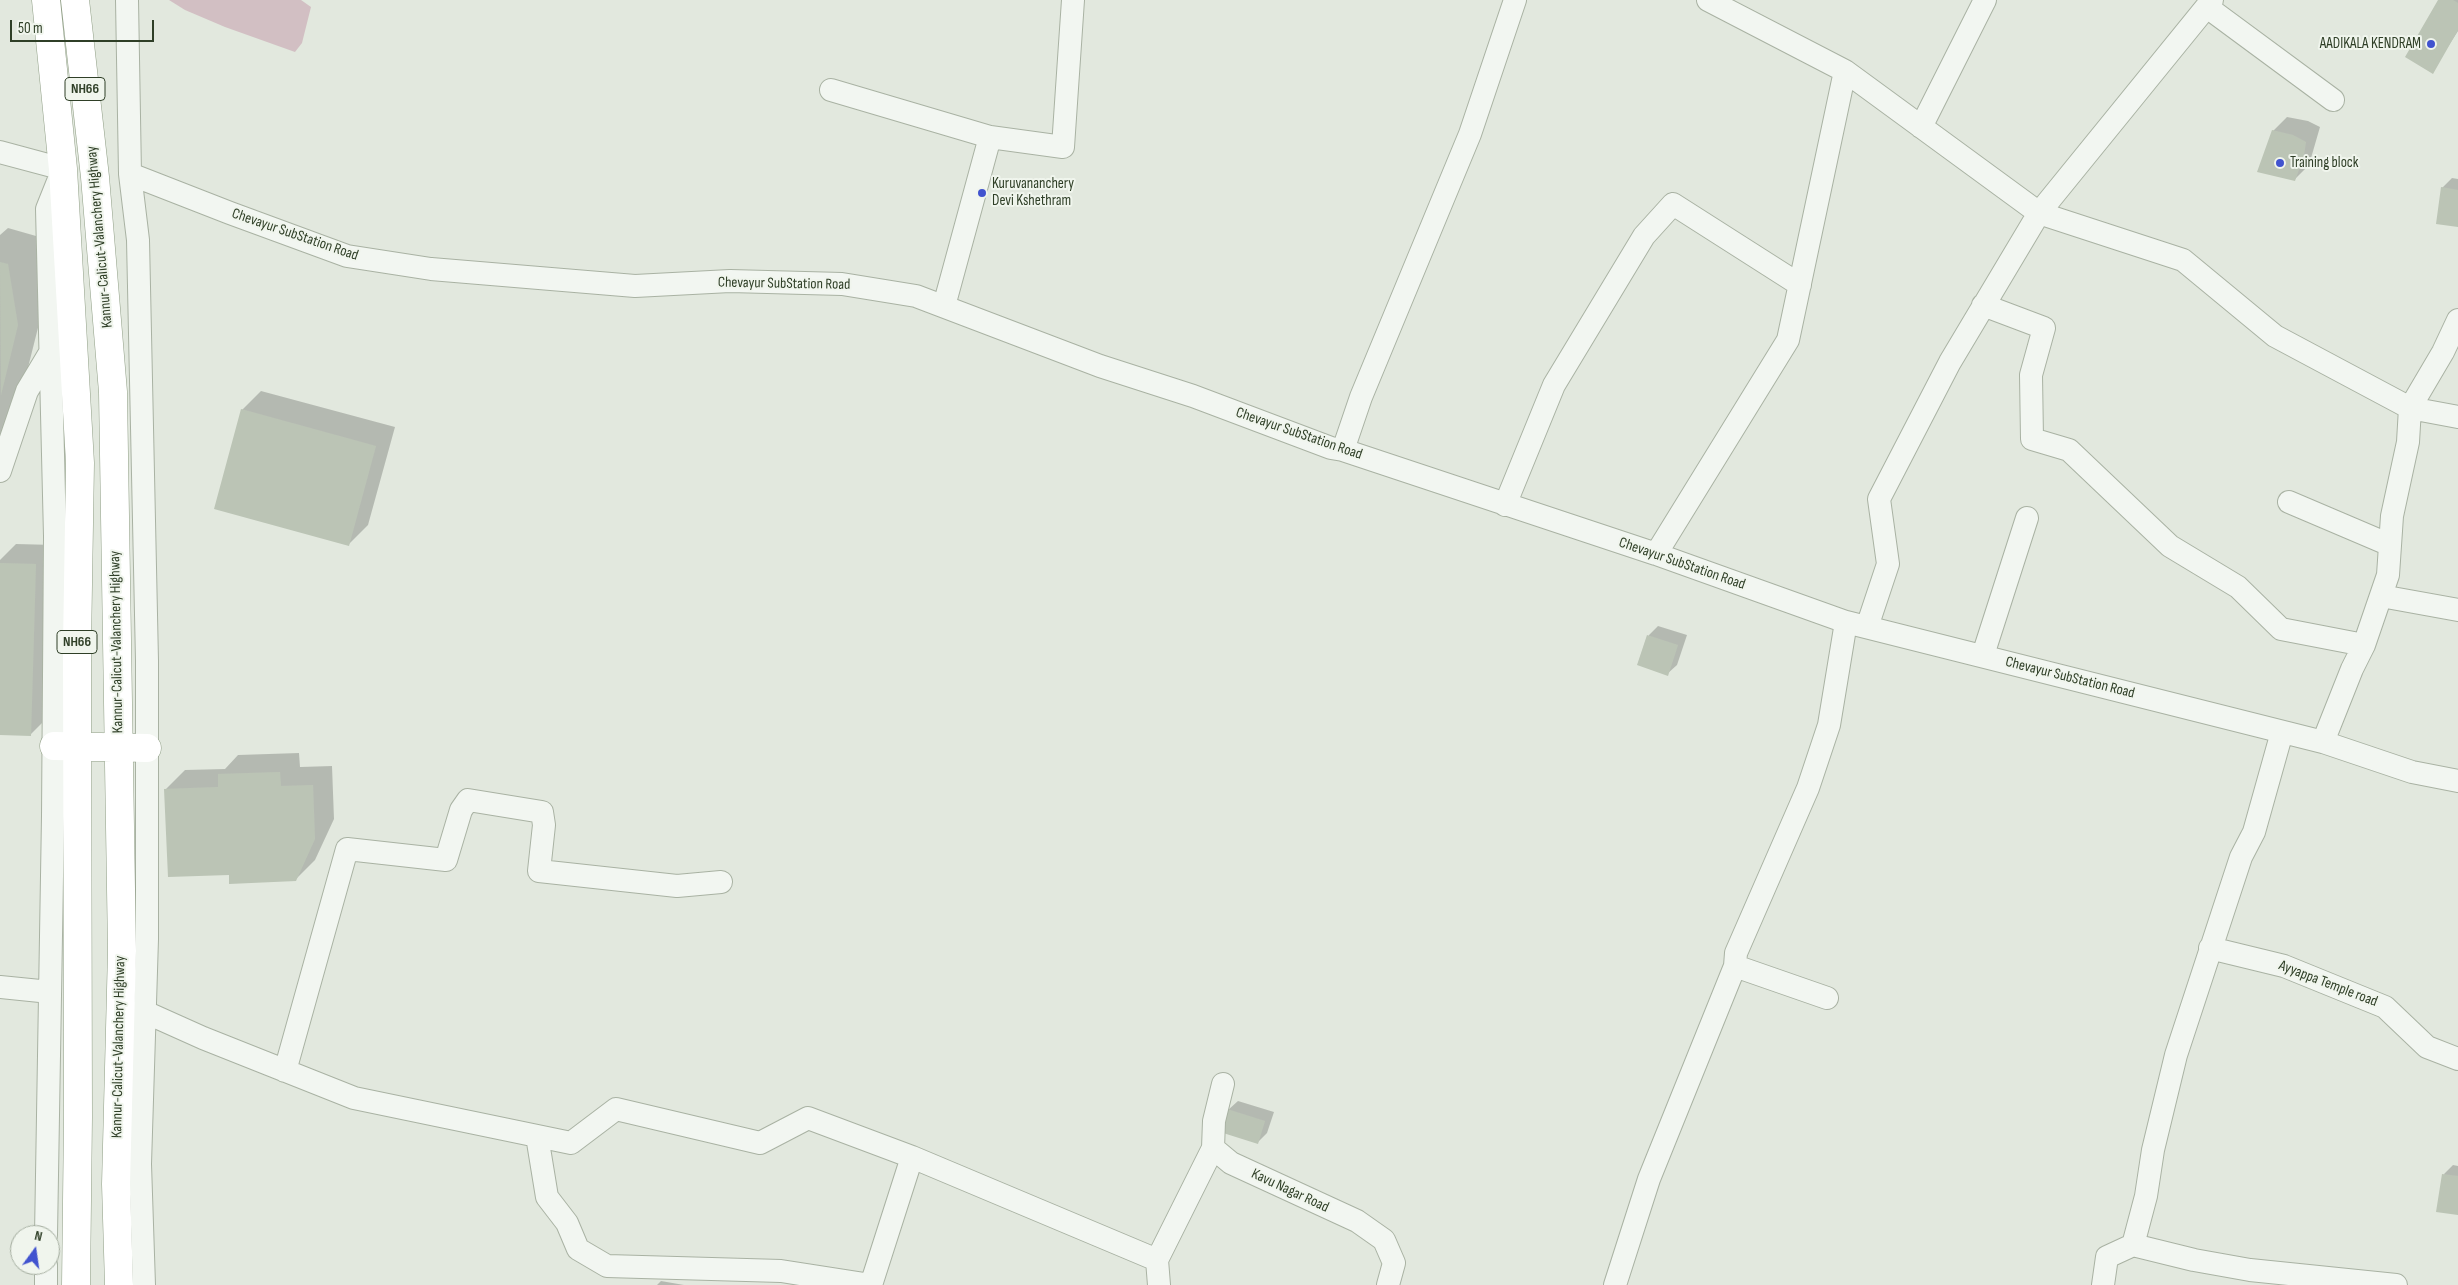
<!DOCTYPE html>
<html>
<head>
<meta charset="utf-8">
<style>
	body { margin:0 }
	#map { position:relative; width:2458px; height:1285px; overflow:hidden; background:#e2e8de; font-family:"Sofia Sans Condensed",sans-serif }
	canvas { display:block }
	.north { position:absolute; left:10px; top:1225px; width:50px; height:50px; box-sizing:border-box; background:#f0f5ed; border:1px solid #a3ac9e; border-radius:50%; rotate:14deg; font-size:14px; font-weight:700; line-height:20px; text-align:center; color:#2f3f27 }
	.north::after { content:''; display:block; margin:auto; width:18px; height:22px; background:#4153cf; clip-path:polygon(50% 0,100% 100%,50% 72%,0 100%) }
	.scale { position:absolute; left:10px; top:20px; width:144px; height:22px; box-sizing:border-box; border:2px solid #2f3f27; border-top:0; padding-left:6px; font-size:15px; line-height:18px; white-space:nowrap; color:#2f3f27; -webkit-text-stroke:4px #f0f5ed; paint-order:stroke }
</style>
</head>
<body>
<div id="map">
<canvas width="2458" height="1285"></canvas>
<div class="north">N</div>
<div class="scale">50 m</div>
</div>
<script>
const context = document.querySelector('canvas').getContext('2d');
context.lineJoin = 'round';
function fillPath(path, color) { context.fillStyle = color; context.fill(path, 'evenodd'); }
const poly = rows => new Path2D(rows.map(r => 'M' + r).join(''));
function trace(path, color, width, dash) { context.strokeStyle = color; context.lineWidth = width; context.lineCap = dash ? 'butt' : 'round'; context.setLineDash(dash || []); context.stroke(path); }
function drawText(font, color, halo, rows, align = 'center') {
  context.font = font + ' "Sofia Sans Condensed",sans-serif'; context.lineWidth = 4; context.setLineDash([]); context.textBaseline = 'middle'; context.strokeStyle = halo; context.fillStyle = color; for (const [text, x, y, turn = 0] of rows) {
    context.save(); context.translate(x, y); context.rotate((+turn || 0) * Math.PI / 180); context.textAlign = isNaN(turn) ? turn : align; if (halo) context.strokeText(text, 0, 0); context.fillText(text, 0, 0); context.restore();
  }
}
fillPath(poly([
	[169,0,301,0,311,7,302,43,295,52,225,27,185,10]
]), '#d2bfc3');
fillPath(poly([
	[2440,0,2458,0,2458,31,2432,72],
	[2287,117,2308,121,2320,127,2309,165,2294,180,2273,131],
	[2452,178,2458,179,2458,226,2442,188],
	[8,228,36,236,46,296,5,459,0,464,0,235],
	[261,391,395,427,368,525,349,544,242,410],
	[16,544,55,545,50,715,30,735,0,734,0,560],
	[1658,626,1687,635,1677,665,1667,674,1639,665,1649,635],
	[299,753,300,767,332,766,334,819,315,860,295,880,230,874,165,790,185,770,225,769,238,755],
	[1238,1101,1274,1112,1267,1133,1258,1142,1228,1110],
	[2453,1165,2458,1166,2458,1214,2444,1174],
	[661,1281,684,1285,657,1285]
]), '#0003');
fillPath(poly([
	[2438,0,2453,0,2458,3,2458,30,2433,74,2405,57],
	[2272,130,2293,135,2306,142,2304,155,2295,181,2257,172],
	[2441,187,2458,190,2458,227,2436,224],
	[0,262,8,264,18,325,1,395],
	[241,409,376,446,349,546,214,509],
	[0,563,36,564,31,736,0,735],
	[1647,635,1678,645,1668,676,1637,665],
	[280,772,281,786,313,785,315,839,296,881,229,884,229,875,168,877,164,789,218,787,218,774],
	[1227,1109,1265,1121,1258,1144,1220,1132],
	[2442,1174,2458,1176,2458,1215,2436,1212]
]), '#bbc4b5');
const minor = poly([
	[127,0,130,174,138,240,147,661,147,939,140,1164,144,1285],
	[1708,0,1845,71,2039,213,2183,260,2275,336,2410,408,2458,417],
	[2207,7,2333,100],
	[831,90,990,137],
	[1921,127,1985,0],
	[0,152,63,169,47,209,55,536,53,816,46,1235],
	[130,174,230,213,347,256,431,269,635,286,730,281,842,284,916,296,1100,366,1193,396,1331,448,1343,450,1656,554,1846,622,2323,742,2412,772,2458,781],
	[1983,305,2044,328,2031,375,2032,439,2069,450,2170,546,2238,587,2281,629,2364,645],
	[944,306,990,137,1063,147,1073,0],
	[1343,450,1361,397,1470,134,1515,0],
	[0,471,27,391,51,351],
	[2289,502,2390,545],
	[1505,505,1554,385,1644,236,1673,204,1800,285],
	[1656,554,1788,340,1845,71],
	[2381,596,2458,610],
	[1867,627,1888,564,1879,499,1950,362,2039,213,2212,0],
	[1983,655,2027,518],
	[2323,742,2352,669,2364,645,2388,575,2392,516,2408,442,2410,408,2443,352,2458,320],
	[2210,948,2284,966,2385,1007,2427,1047,2458,1059],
	[1735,966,1827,998],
	[0,987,50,992],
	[145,1012,203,1038,354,1098,571,1143,616,1109,760,1143,808,1118,912,1157,1157,1260],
	[285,1071,347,849,446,860,461,810,468,800,542,812,544,825,539,871,677,886,721,882],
	[1223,1084,1214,1121,1213,1148,1231,1163,1357,1221,1384,1240,1394,1263,1388,1285],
	[537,1136,547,1197,567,1223,578,1249,607,1266,781,1271,871,1285,912,1157],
	[2133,1245,2194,1260,2250,1270,2396,1285],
	[46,1285,46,1265],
	[1159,1285,1157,1260,1213,1148],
	[1615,1285,1649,1179,1735,966,1736,953,1808,788,1829,725,1846,622],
	[2103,1285,2107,1257,2133,1245,2146,1196,2153,1150,2176,1055,2241,857,2254,832,2282,732]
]);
const highway = poly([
	[46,0,63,169,80,463,77,645,78,1117,76,1285],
	[75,0,95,177,113,392,122,951,116,1184,119,1285],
	[54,746,147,748]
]);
trace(minor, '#a9b2a3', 24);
trace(highway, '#8f9e85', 29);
trace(minor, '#f2f6f1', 22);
trace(highway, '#fff', 28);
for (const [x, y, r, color] of [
	[2431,44,5,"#4153cf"],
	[2280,163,5,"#4153cf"],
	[982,193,5,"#4153cf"]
]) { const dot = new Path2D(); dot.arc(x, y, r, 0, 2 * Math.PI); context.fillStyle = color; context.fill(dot); trace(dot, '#f0f5ed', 2); }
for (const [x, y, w] of [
	[85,89,40],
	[77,642,40]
]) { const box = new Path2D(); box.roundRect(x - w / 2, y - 11.5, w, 23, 4); context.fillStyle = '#f0f5ed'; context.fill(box); trace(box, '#2f3f27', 1); }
drawText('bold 14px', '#2f3f27', null, [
	["NH66",85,89],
	["NH66",77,642]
]);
drawText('15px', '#2f3f27', '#f0f5ed', [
	["AADIKALA KENDRAM",2421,44,"right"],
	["Training block",2290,163],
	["Kuruvananchery",992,184],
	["Devi Kshethram",992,201]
], 'left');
drawText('15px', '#2f3f27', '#f0f5ed', [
	["Chevayur SubStation Road",295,235,19],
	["Kannur-Calicut-Valanchery Highway",100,237,-95],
	["Chevayur SubStation Road",784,284,1],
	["Chevayur SubStation Road",1299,434,19],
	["Chevayur SubStation Road",1682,564,19],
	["Kannur-Calicut-Valanchery Highway",117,642,-91],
	["Chevayur SubStation Road",2070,678,14],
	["Ayyappa Temple road",2328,984,21],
	["Kannur-Calicut-Valanchery Highway",119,1047,-89],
	["Kavu Nagar Road",1290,1191,25]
]);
</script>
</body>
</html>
